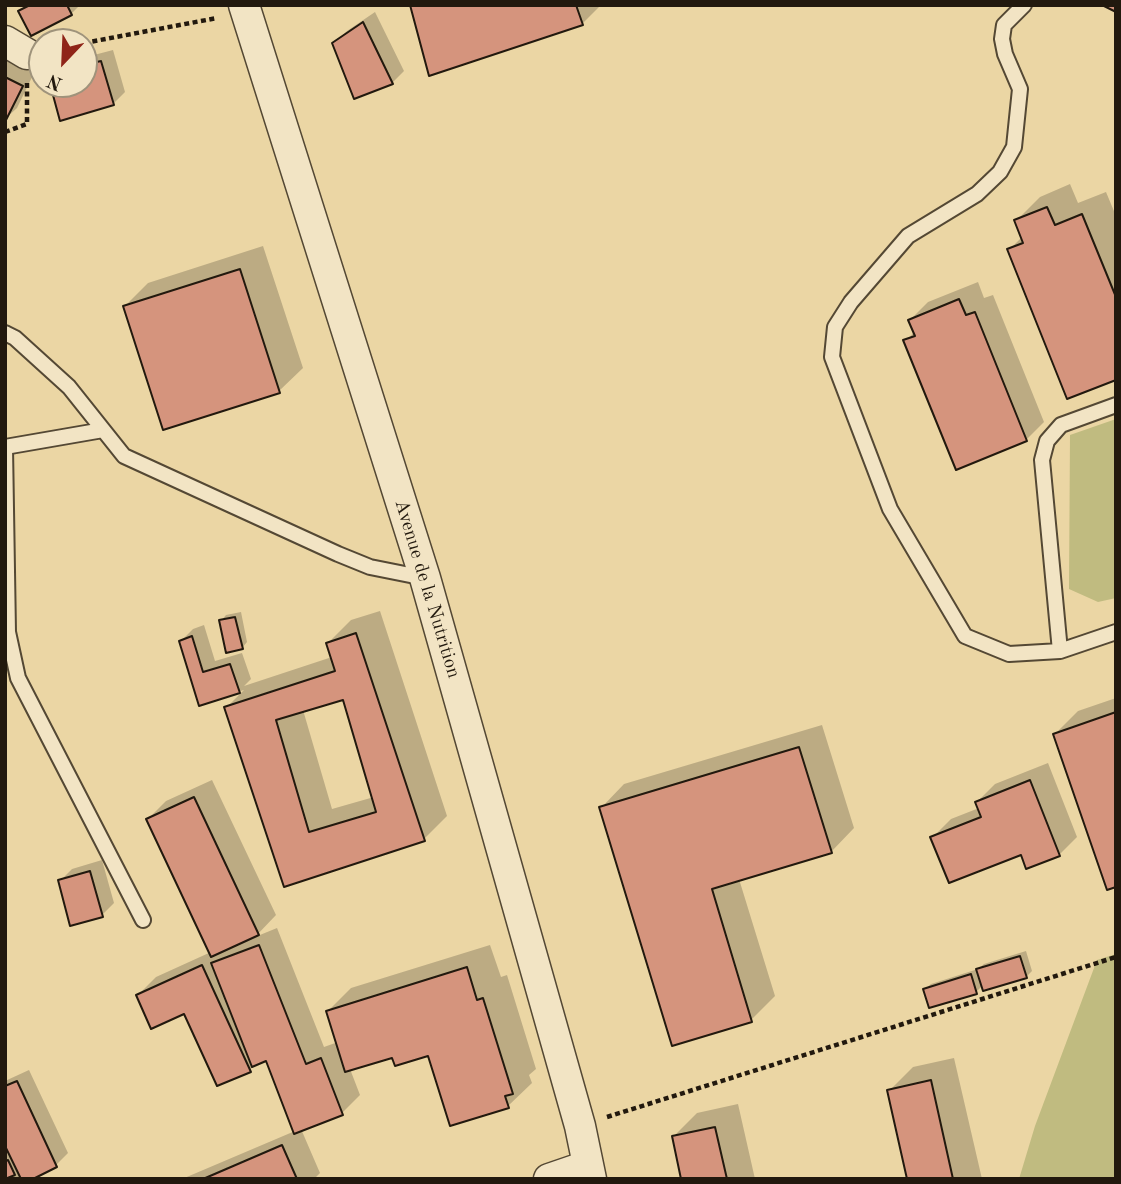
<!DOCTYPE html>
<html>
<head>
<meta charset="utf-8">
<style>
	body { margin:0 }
	#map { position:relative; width:1121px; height:1184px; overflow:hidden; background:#ebd6a4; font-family:"Old Standard TT",serif }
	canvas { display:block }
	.frame { position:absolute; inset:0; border:7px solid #22190e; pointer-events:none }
	.north { position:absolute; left:28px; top:28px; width:70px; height:70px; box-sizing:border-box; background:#f2e4c4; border:2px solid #9f937b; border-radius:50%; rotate:203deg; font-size:19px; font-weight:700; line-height:28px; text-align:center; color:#22190e }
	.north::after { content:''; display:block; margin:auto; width:24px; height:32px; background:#8f2418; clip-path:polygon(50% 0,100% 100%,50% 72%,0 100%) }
</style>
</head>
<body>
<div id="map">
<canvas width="1121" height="1184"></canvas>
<div class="frame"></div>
<div class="north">N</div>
</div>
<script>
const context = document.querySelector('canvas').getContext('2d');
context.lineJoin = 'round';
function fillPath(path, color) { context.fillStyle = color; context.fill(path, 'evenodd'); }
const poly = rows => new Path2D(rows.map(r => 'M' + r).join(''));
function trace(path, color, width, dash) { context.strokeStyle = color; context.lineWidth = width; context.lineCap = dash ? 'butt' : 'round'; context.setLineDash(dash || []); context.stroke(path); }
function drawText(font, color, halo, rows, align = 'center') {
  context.font = font + ' "Old Standard TT",serif'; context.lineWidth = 5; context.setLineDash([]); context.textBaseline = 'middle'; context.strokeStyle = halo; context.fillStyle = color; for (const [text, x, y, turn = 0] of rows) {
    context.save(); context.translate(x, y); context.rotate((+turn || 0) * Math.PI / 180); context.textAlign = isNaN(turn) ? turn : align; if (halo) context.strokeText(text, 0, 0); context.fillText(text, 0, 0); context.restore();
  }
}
fillPath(poly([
	[1116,419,1116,598,1098,602,1069,589,1070,435],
	[1116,954,1116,1179,1019,1179,1035,1126,1097,960]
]), '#c0bb80');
fillPath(poly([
	[27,5,80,5,71,14,20,12],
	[412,5,601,5,582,24],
	[375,12,404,71,392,83,334,43,347,31],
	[91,43,94,55,113,50,125,92,113,104,51,84,84,84,84,45],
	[5,60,34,73,17,108,5,119],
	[1070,184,1078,203,1106,192,1116,216,1116,378,1009,250,1023,236,1016,221,1040,197],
	[263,246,303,368,279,391,125,306,148,283],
	[978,282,984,298,993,295,1044,422,1026,440,906,341,915,331,910,320,928,302],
	[380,611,447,816,424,839,285,885,226,708,244,690,201,703,181,641,193,629,204,625,215,661,242,653,251,679,244,686,332,657,328,643,351,620],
	[344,698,374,797,332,809,303,710],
	[241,612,247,642,242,648,221,621,226,615],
	[1116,698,1116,885,1055,734,1078,711],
	[822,725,854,828,831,852,739,879,775,996,751,1020,601,808,624,784],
	[1048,763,1077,837,1059,855,1022,853,933,837,951,819,979,808,977,802,995,784],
	[212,780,276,915,255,937,277,928,324,1047,338,1042,328,1011,351,988,490,945,501,977,507,975,536,1069,529,1075,532,1083,508,1106,429,1054,393,1056,350,1069,360,1095,342,1113,301,1129,320,1173,314,1179,182,1179,295,1131,267,1059,256,1063,250,1070,185,1011,138,995,156,977,211,952,148,819,166,801],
	[102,860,114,903,102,915,60,881,72,869],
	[1026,951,1032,971,1026,977,983,985,976,992,925,989,931,984,978,969,984,964],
	[954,1058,982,1179,909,1179,889,1091,913,1067],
	[29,1070,68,1153,56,1165,30,1179,5,1179,5,1081],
	[738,1104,755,1179,683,1179,673,1137,697,1113]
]), '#0003');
const building = poly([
	[30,5,67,5,72,15,31,36,18,11,30,5],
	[410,5,576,5,583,25,429,76,410,5],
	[1102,5,1116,5,1116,12,1102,5],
	[363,22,393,84,354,99,332,43,363,22],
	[101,61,114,105,60,121,50,84,84,84,84,65,101,61],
	[5,77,23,86,5,122,5,77],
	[1047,207,1055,225,1082,214,1116,297,1116,380,1067,399,1007,249,1023,243,1014,220,1047,207],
	[240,269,280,393,163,430,123,306,240,269],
	[959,299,966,315,975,312,1027,441,956,470,903,340,915,336,908,320,959,299],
	[235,617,243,649,226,653,219,620,235,617],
	[356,633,425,841,284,887,224,707,335,671,326,643,356,633],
	[343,700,376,812,309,832,276,720,343,700],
	[192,636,203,672,230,664,240,693,199,706,179,641,192,636],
	[1116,712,1116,887,1107,890,1053,734,1116,712],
	[799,747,832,853,712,889,752,1022,672,1046,599,807,799,747],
	[1030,780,1060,856,1026,869,1021,855,949,883,930,837,981,817,975,802,1030,780],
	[194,797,259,935,211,957,146,819,194,797],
	[90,871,103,917,70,926,58,880,90,871],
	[259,945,306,1064,321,1058,343,1115,294,1134,266,1061,252,1067,211,963,259,945],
	[1020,956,1027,978,983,991,976,969,1020,956],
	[202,965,251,1072,217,1086,184,1014,151,1029,136,995,202,965],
	[467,967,477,1000,483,998,513,1094,505,1096,509,1108,450,1126,428,1056,395,1066,392,1058,345,1072,326,1011,467,967],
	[971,974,977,994,929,1008,923,989,971,974],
	[931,1080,953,1179,907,1179,887,1090,931,1080],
	[17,1081,57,1167,33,1179,21,1179,5,1146,5,1086,17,1081],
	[715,1127,727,1179,681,1179,672,1136,715,1127],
	[282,1145,297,1179,203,1179,282,1145],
	[8,1160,15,1175,5,1179,5,1161,8,1160]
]);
fillPath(building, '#d5947d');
trace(building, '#22190e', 2);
const service = poly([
	[1024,5,1004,25,1002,39,1005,54,1020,89,1014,147,1000,172,977,194,908,236,851,302,835,327,832,357,890,509,965,636,1009,654,1060,651,1116,632],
	[5,333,15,338,69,387,124,456,338,554,370,567,425,578],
	[5,447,8,632,18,678,143,920],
	[5,447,103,430],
	[1060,651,1042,460,1047,441,1061,425,1116,405]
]);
const minor = poly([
	[244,5,425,578,580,1126,591,1179],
	[5,41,27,54],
	[549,1179,587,1166]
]);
trace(service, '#544834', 18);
trace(minor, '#544834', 33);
trace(poly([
	[84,43,217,18],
	[5,132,27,124,27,82],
	[607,1117,1116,957]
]), '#22190e', 4.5, [5, 3.5]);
trace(service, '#f2e4c4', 14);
trace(minor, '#f2e4c4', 30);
drawText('19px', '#22190e', '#f2e4c4', [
	["Avenue de la Nutrition",427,589,73]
]);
</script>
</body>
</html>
